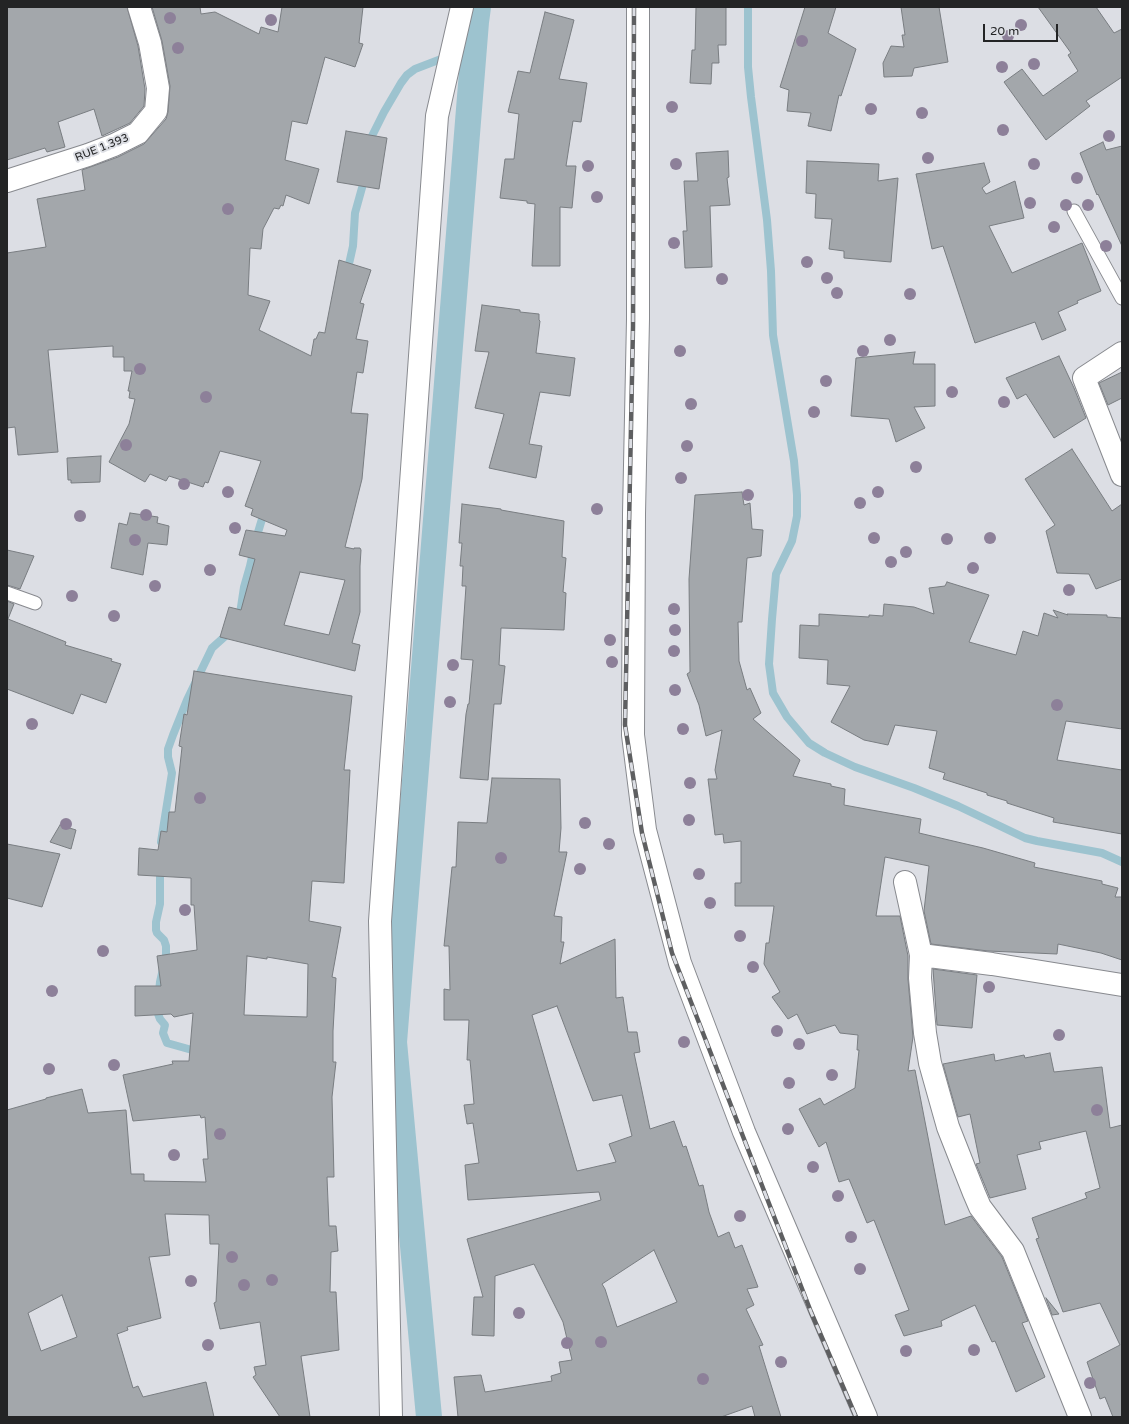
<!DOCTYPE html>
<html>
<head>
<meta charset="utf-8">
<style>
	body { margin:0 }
	#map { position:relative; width:1129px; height:1424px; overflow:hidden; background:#dcdee4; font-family:"Varela Round",sans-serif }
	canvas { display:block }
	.frame { position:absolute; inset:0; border:8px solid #232425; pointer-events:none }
	.scale { position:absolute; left:983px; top:24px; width:75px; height:18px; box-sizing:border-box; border:2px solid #232425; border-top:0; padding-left:5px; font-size:12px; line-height:14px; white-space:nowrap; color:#232425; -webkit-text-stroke:3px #dcdee4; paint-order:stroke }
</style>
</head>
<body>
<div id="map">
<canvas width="1129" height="1424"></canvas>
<div class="frame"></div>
<div class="scale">20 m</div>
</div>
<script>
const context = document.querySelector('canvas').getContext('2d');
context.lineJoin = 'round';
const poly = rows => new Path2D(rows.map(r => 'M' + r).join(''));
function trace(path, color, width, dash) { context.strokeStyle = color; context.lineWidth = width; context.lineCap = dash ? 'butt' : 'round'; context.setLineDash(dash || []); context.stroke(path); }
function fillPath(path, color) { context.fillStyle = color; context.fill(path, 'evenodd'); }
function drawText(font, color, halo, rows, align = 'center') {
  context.font = font + ' "Varela Round",sans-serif'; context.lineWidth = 4; context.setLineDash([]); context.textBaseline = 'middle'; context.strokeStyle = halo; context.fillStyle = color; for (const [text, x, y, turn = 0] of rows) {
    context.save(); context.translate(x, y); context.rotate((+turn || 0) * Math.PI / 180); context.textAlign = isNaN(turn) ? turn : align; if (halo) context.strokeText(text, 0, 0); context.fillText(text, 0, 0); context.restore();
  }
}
trace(poly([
	[748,7,748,67,751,97,767,220,771,271,773,335,794,461,797,495,797,516,792,541,776,574,772,619,769,664,773,693,787,717,809,743,825,753,855,767,914,788,958,806,1025,838,1037,841,1102,853,1122,862],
	[367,146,384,112,401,83,407,75,415,69,475,46],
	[347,273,353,246,355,213,365,177],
	[239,620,244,587,250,566,256,539,265,509],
	[161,842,172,773,168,757,168,749,173,735,187,700,212,648,231,631],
	[160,866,160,904,156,922,156,930,157,933,164,940,166,946,166,956,160,982,157,1011,160,1019,165,1025,163,1033,167,1043,192,1050,198,1056]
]), '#9dc3cf', 8);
trace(poly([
	[429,1417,394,1042,476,22,478,7]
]), '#9dc3cf', 26);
const building = poly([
	[7,7,127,7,138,46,145,89,144,106,130,123,102,136,94,109,58,122,65,147,47,152,45,148,7,160,7,7],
	[152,7,200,7,201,14,215,12,259,34,261,27,278,32,282,7,363,7,359,43,363,44,355,67,325,57,307,124,292,121,285,160,319,169,309,204,286,195,283,206,281,205,279,209,274,208,263,229,261,249,250,248,248,295,270,301,259,330,311,356,314,339,316,339,319,332,325,333,325,332,339,260,371,270,360,303,364,304,356,339,368,341,363,373,357,372,351,413,368,414,362,479,345,547,354,549,354,548,360,548,361,550,360,566,360,612,352,643,360,645,355,671,220,637,229,607,241,610,255,559,239,555,246,530,285,536,287,530,251,515,253,509,245,506,261,461,220,451,208,483,205,482,203,487,169,476,166,481,150,474,145,482,109,462,129,424,135,399,129,398,130,391,128,391,132,371,124,371,124,357,113,357,113,346,48,350,58,452,18,455,15,427,7,428,7,253,46,247,37,199,85,190,82,170,118,157,144,144,166,119,168,112,170,86,162,41,152,7],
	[300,572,345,580,329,635,284,625,300,572],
	[696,7,726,7,726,45,718,45,719,63,712,63,711,84,690,83,692,50,695,50,696,7],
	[805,7,836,7,828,33,856,49,841,96,839,95,831,131,808,126,811,113,787,111,789,90,780,87,805,7],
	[901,7,939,7,948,62,914,68,912,76,884,77,883,63,891,46,904,47,902,35,905,35,901,7],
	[1038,7,1096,7,1114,33,1122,29,1122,77,1086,101,1090,106,1046,140,1004,82,1022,69,1043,96,1078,71,1068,55,1071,53,1038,7],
	[545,12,574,20,559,79,587,83,581,122,573,121,566,166,576,166,572,208,560,207,560,266,532,266,535,204,527,203,527,201,500,198,505,159,514,159,519,114,508,112,518,71,530,73,545,12],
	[346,131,387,138,379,189,337,182,346,131],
	[1103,142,1106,150,1122,146,1122,246,1098,194,1097,195,1080,153,1103,142],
	[728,151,729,177,727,178,730,205,710,206,712,267,685,268,683,231,687,231,684,181,698,181,696,153,728,151],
	[807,161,879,164,878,181,898,178,891,262,844,258,844,251,829,249,832,219,815,218,816,194,806,193,807,161],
	[984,163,990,182,982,188,986,194,1015,181,1024,218,989,226,1012,273,1082,243,1101,291,1077,301,1078,303,1058,312,1066,330,1042,340,1035,322,975,343,943,246,932,249,916,174,984,163],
	[482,305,520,310,520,312,539,314,539,320,540,321,536,353,575,358,570,396,540,392,529,444,542,446,536,478,489,468,504,414,475,408,489,352,475,351,482,305],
	[915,352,913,364,935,364,935,406,914,407,925,428,896,442,889,419,851,416,856,358,915,352],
	[1059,356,1074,388,1086,418,1054,438,1026,394,1017,399,1006,378,1059,356],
	[1122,372,1122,398,1108,405,1099,383,1122,372],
	[1072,449,1112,511,1122,504,1122,579,1096,589,1089,574,1057,573,1046,531,1055,525,1025,479,1072,449],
	[101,456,100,482,71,483,71,480,68,480,67,458,101,456],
	[742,492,744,505,750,503,752,529,763,530,761,556,747,558,742,622,738,622,739,661,747,690,750,688,761,713,753,719,800,760,793,776,831,784,831,786,845,789,844,805,921,819,919,833,983,848,1035,863,1034,867,1102,881,1102,884,1118,888,1115,897,1122,897,1122,960,1101,953,1058,944,1057,954,988,951,931,944,924,911,929,866,885,857,876,916,900,916,908,956,908,979,913,1037,908,1071,915,1070,945,1225,971,1216,1002,1257,1028,1321,1022,1323,1045,1377,1016,1392,995,1341,992,1342,975,1305,941,1321,942,1326,904,1336,895,1315,909,1310,874,1220,867,1223,849,1179,839,1182,826,1142,819,1147,799,1109,820,1098,824,1105,855,1088,859,1050,857,1050,858,1035,840,1033,835,1025,807,1034,797,1014,788,1019,772,997,780,992,764,964,766,943,769,943,774,906,735,906,735,883,741,883,741,841,724,843,723,834,715,835,708,779,717,779,715,770,722,730,706,736,699,705,687,674,690,672,689,579,695,495,742,492],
	[462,504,501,509,501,510,564,521,562,557,566,558,563,592,566,593,564,630,501,628,499,665,505,666,501,704,494,704,488,780,460,778,466,714,468,704,469,704,473,660,461,659,466,586,462,586,463,566,460,566,462,543,459,543,462,504],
	[130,513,158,517,157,523,169,526,167,545,148,543,143,575,111,568,119,523,127,525,130,513],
	[7,550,34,556,20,589,7,585,7,550],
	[947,582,989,595,969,642,1016,655,1023,631,1038,636,1044,613,1058,618,1053,610,1068,615,1067,614,1107,615,1107,617,1122,618,1122,729,1066,721,1057,760,1122,770,1122,834,1053,822,1054,818,1007,803,1007,801,987,795,987,793,943,779,945,773,929,768,937,731,895,725,888,745,864,740,831,722,850,686,827,684,828,660,799,658,800,625,819,626,819,614,869,617,869,615,883,616,884,604,914,607,934,614,929,588,945,586,947,582],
	[7,601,14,604,8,619,66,642,65,645,112,659,111,661,121,664,106,703,81,694,73,714,7,689,7,601],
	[194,671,352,696,344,770,350,770,344,883,312,881,309,921,341,927,332,977,336,978,333,1031,333,1062,336,1062,332,1097,334,1177,327,1177,329,1226,336,1226,338,1251,331,1252,330,1292,336,1292,339,1350,301,1356,310,1417,280,1417,253,1377,256,1375,254,1367,266,1365,260,1322,220,1329,214,1303,216,1302,219,1244,210,1244,209,1215,165,1214,170,1255,149,1257,161,1318,127,1327,128,1330,117,1334,133,1388,138,1386,143,1397,206,1382,214,1417,7,1417,7,1110,46,1099,46,1098,82,1089,88,1113,126,1110,131,1174,144,1174,144,1181,206,1182,203,1159,208,1159,205,1117,201,1118,200,1115,133,1121,123,1075,173,1064,172,1061,189,1061,193,1013,174,1017,171,1014,135,1016,135,986,161,986,157,956,197,950,194,905,191,905,191,878,138,875,139,848,158,850,161,831,167,832,169,812,175,812,182,747,179,746,184,714,187,715,194,671],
	[247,956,267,959,267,957,308,964,307,1017,244,1015,247,956],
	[62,1295,77,1337,41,1351,28,1313,62,1295],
	[492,778,560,779,561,828,559,852,567,852,554,916,562,917,561,942,564,942,560,964,615,939,616,998,623,997,628,1032,637,1032,640,1052,634,1053,650,1129,674,1121,683,1147,686,1146,699,1186,703,1185,709,1212,718,1237,729,1232,735,1248,742,1245,758,1287,747,1289,754,1305,746,1309,763,1345,759,1346,781,1417,755,1417,752,1406,721,1417,458,1417,454,1377,481,1375,485,1392,552,1381,551,1376,561,1373,559,1362,572,1360,563,1322,534,1264,495,1276,494,1336,472,1335,474,1297,483,1297,467,1239,601,1200,599,1192,468,1200,465,1165,479,1163,473,1123,467,1124,464,1105,474,1104,470,1060,467,1060,469,1020,444,1020,444,989,450,990,449,946,444,946,452,867,456,867,458,822,487,823,492,778],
	[557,1006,593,1101,622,1095,632,1136,609,1144,616,1162,577,1171,532,1015,557,1006],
	[654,1250,677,1302,617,1327,605,1289,602,1284,654,1250],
	[60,825,76,830,71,849,50,842,60,825],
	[7,844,60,854,42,907,7,898,7,844],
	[933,969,977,975,972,1028,937,1025,933,969],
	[1050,1053,1054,1072,1102,1067,1110,1128,1122,1125,1122,1417,1113,1417,1105,1397,1100,1399,1087,1362,1120,1345,1100,1303,1063,1312,1036,1239,1039,1238,1032,1218,1087,1198,1085,1193,1100,1188,1086,1131,1039,1142,1041,1149,1017,1155,1026,1189,990,1198,976,1164,980,1163,970,1114,958,1117,943,1064,994,1054,995,1061,1024,1055,1025,1058,1050,1053],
	[1046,1298,1059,1314,1052,1315,1046,1298]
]);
fillPath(building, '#a3a7ab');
trace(building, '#797d81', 1);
const lane = poly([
	[1074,211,1122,298],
	[7,593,35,603]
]);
const street = poly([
	[638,7,638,319,634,514,633,735,645,830,680,963,744,1132,866,1417],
	[1122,353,1084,378,1122,475],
	[905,882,921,955,920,978,925,1033,930,1063,948,1127,974,1193,980,1207,1013,1251,1080,1417],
	[921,955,992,964,1122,985],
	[391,1417,380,921,437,116,462,7]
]);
const secondary = poly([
	[7,181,88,155,114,145,138,133,156,111,158,88,150,43,139,7]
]);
trace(lane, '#888a8f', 15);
trace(street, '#888a8f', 24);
trace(secondary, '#888a8f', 24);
trace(lane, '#fff', 13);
trace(street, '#fff', 22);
trace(secondary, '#fff', 22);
const rail = poly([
	[634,7,633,327,625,725,642,833,672,953,811,1312,856,1417]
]);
trace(rail, '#5e5f61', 4.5);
trace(rail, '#dcdee4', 3, [9]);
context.fillStyle = '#8d8099';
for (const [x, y] of [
	[170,18],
	[271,20],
	[1021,25],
	[1008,36],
	[802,41],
	[178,48],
	[1034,64],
	[1002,67],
	[672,107],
	[871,109],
	[922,113],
	[1003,130],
	[1109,136],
	[928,158],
	[676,164],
	[1034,164],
	[588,166],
	[1077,178],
	[597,197],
	[1030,203],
	[1066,205],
	[1088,205],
	[228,209],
	[1054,227],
	[674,243],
	[1106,246],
	[807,262],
	[827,278],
	[722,279],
	[837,293],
	[910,294],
	[890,340],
	[680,351],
	[863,351],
	[140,369],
	[826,381],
	[952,392],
	[206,397],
	[1004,402],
	[691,404],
	[814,412],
	[126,445],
	[687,446],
	[916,467],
	[681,478],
	[184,484],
	[228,492],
	[878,492],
	[748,495],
	[860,503],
	[597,509],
	[146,515],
	[80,516],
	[235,528],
	[874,538],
	[990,538],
	[947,539],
	[135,540],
	[906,552],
	[891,562],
	[973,568],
	[210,570],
	[155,586],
	[1069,590],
	[72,596],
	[674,609],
	[114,616],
	[675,630],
	[610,640],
	[674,651],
	[612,662],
	[453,665],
	[675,690],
	[450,702],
	[1057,705],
	[32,724],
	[683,729],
	[690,783],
	[200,798],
	[689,820],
	[585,823],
	[66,824],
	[609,844],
	[501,858],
	[580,869],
	[699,874],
	[710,903],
	[185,910],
	[740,936],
	[103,951],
	[753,967],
	[989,987],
	[52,991],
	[777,1031],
	[1059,1035],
	[684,1042],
	[799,1044],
	[114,1065],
	[49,1069],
	[832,1075],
	[789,1083],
	[1097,1110],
	[788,1129],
	[220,1134],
	[174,1155],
	[813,1167],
	[838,1196],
	[740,1216],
	[851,1237],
	[232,1257],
	[860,1269],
	[272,1280],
	[191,1281],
	[244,1285],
	[519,1313],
	[601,1342],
	[567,1343],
	[208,1345],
	[974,1350],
	[906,1351],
	[781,1362],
	[703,1379],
	[1090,1383]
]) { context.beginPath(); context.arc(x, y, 6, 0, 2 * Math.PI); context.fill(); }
drawText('11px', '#232425', '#dcdee4', [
	["RUE 1.393",102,148,-22]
]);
</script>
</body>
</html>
